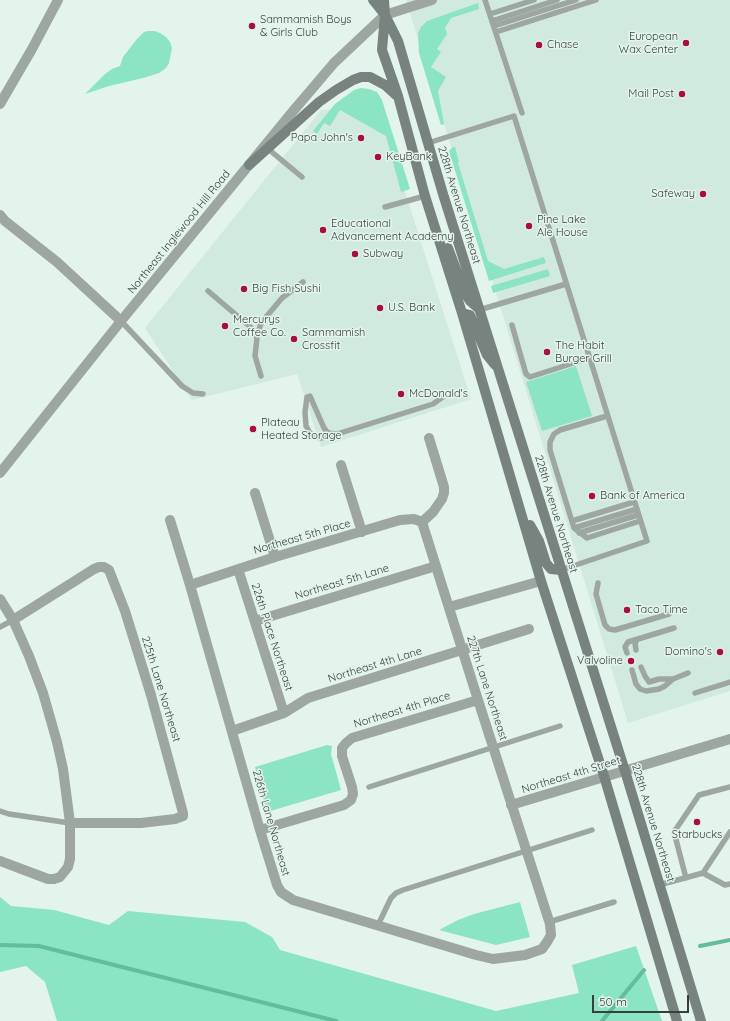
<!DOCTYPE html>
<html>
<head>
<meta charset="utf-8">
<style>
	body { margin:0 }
	#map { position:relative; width:730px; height:1021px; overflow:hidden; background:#e2f4ec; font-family:Quicksand,sans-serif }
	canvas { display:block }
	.scale { position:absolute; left:592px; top:995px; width:97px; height:18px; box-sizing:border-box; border:2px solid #383f3c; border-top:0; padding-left:5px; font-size:12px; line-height:14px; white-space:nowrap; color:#383f3c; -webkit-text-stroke:3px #e2f4ec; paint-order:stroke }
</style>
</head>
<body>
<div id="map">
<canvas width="730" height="1021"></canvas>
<div class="scale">50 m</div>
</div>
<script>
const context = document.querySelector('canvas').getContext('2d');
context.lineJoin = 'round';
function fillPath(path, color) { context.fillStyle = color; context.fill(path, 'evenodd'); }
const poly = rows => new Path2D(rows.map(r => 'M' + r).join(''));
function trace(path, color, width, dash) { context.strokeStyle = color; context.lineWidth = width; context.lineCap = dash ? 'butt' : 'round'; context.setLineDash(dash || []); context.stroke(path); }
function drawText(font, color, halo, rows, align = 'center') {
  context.font = font + ' Quicksand,sans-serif'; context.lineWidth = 3; context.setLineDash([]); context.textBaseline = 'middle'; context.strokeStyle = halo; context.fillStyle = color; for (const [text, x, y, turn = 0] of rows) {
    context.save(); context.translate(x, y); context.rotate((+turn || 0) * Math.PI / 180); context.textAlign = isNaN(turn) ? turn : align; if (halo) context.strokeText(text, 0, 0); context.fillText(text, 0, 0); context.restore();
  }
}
fillPath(poly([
	[406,0,730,0,730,691,628,723],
	[378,107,471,399,321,447,297,374,192,400,145,328,321,110]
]), '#d1eadf');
fillPath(poly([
	[478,3,479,9,451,18,445,28,447,34,437,49,441,52,431,67,446,77,438,91,444,124,441,125,419,53,418,33,421,27,427,21],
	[148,31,154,31,160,33,166,37,170,42,172,48,169,63,166,68,159,73,143,78,109,86,85,94,105,74,112,69,120,66,123,57,137,39,144,32],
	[361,88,369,89,377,92,382,100,410,189,401,192,386,136,340,110,330,126,324,123,317,134,313,131,335,104,354,90],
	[453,147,455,147,459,162,458,163,488,261,504,269,544,257,546,263,489,281,449,151],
	[548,269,550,276,493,293,491,286],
	[576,366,592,416,542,431,526,382],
	[327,745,332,746,331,754,341,790,267,812,255,767],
	[0,897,11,906,54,910,109,925,128,911,245,922,272,937,280,950,496,1011,579,993,572,965,636,946,662,1021,57,1021,45,982,26,966,0,972],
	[520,902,530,937,496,945,439,930,458,920,474,914]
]), '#8be4c2');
trace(poly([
	[0,945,39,946,336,1021],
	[700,946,730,940],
	[602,1021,644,970]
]), '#63bd9d', 4);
trace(poly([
	[485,0,522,113],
	[490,14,534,0],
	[492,21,557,0],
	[494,26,576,0],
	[496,32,596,0],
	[428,143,514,116,647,541,561,570],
	[267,148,302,177],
	[385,207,425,196],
	[208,291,254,330,257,338,255,356,261,376],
	[479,310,566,284],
	[121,321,182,386,193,393,203,394],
	[512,325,526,374,530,377,589,358],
	[257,337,261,323,282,298,303,282],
	[310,396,324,428,328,433,337,434,433,404,444,396],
	[307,397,305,412,306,426,310,433,316,437,321,438,335,435],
	[607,416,560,430,554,434,550,442,550,450,574,528,587,538,640,521],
	[572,521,634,502],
	[574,528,637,509],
	[579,533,638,515],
	[598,583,596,594,605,625,609,629,615,630,669,614],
	[0,627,13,620],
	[636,650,635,643,637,640],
	[627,653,625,647,628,642,674,628],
	[641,667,645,676,649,682,659,679,673,679,688,673],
	[632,670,636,684,640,689,646,691,659,689,665,686,673,679],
	[695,693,730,682],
	[369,787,560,726],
	[0,811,9,814,70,823],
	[703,873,725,885,730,884],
	[686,878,674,832,699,795,730,787],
	[659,885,703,873,730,832],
	[549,922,614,902],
	[378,925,391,898,396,893,403,890,592,830]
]), '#9ea6a2', 5.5);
trace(poly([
	[0,104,32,49,58,0],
	[0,215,5,221,57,262,121,321],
	[341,465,362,532],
	[255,493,275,557],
	[170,520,190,585,260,830,277,885,281,892,293,900,476,955,493,959,525,955,542,949,547,942,551,935,550,924,478,700,422,522,433,512,442,499,444,493,444,487,429,438],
	[238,569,284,713],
	[190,585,275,557,400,520,414,519,422,522],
	[0,599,13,620,29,656,43,693,57,742,63,769,70,823,70,859,68,867,60,877,54,879,48,879,0,861],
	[449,607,541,581],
	[13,620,94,569,99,567,104,567,109,570,125,611,151,695,183,813,183,816,175,819,141,823,70,823],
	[255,621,436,566],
	[232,731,284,713,308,698,529,629],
	[511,805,730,739],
	[260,830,344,805,351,800,353,794,352,787,342,756,342,748,346,743,352,738,478,700]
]), '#9ea6a2', 10);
trace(poly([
	[0,473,121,321,294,110,334,63,385,15,432,0]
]), '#9ea6a2', 10);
trace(poly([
	[373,0,385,15,398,41,443,194,625,771,701,1021],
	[384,0,385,15,382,50,398,96,425,196,462,313,541,581,604,776,677,1021],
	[249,165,319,102,336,90,353,80,361,77,370,77,385,85,396,95],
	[448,248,465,293,470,301,478,308],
	[462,313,470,315,487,355,495,365],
	[530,525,539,541,546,563,551,569,561,570]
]), '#78827e', 10);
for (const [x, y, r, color] of [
	[252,26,4,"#a81039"],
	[686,43,4,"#a81039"],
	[539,45,4,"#a81039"],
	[682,94,4,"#a81039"],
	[361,138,4,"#a81039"],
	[378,157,4,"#a81039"],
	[703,194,4,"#a81039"],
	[529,226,4,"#a81039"],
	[323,230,4,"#a81039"],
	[355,254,4,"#a81039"],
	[244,289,4,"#a81039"],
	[380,308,4,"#a81039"],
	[225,326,4,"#a81039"],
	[294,339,4,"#a81039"],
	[547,352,4,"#a81039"],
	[401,394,4,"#a81039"],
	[253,429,4,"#a81039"],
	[592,496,4,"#a81039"],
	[627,610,4,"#a81039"],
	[720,652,4,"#a81039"],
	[631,661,4,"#a81039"],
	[697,822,4,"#a81039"]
]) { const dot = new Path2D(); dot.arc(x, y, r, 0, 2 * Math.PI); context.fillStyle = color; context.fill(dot); trace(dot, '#e2f4ec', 1.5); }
drawText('11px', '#383f3c', '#e2f4ec', [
	["Sammamish Boys",260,20],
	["& Girls Club",260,33],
	["European",678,37,"right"],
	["Wax Center",678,50,"right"],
	["Chase",547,45],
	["Mail Post",674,94,"right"],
	["Papa John's",353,138,"right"],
	["KeyBank",386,157],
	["Safeway",695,194,"right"],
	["Pine Lake",537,220],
	["Ale House",537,233],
	["Educational",331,224],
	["Advancement Academy",331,237],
	["Subway",363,254],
	["Big Fish Sushi",252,289],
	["U.S. Bank",388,308],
	["Mercurys",233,320],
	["Coffee Co.",233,333],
	["Sammamish",302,333],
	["Crossfit",302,346],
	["The Habit",555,346],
	["Burger Grill",555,359],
	["McDonald's",409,394],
	["Plateau",261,423],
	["Heated Storage",261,436],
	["Bank of America",600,496],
	["Taco Time",635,610],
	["Domino's",712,652,"right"],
	["Valvoline",623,661,"right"],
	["Starbucks",697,835,"center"]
], 'left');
drawText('11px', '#383f3c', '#e2f4ec', [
	["228th Avenue Northeast",459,205,73],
	["Northeast Inglewood Hill Road",179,232,-51],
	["228th Avenue Northeast",556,514,73],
	["Northeast 5th Place",302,537,-16],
	["Northeast 5th Lane",342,582,-17],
	["226th Place Northeast",272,637,72],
	["Northeast 4th Lane",375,665,-17],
	["227th Lane Northeast",487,688,72],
	["225th Lane Northeast",161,689,73],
	["Northeast 4th Place",402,710,-17],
	["Northeast 4th Street",571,775,-17],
	["226th Lane Northeast",271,823,74],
	["228th Avenue Northeast",653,823,73]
]);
</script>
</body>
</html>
